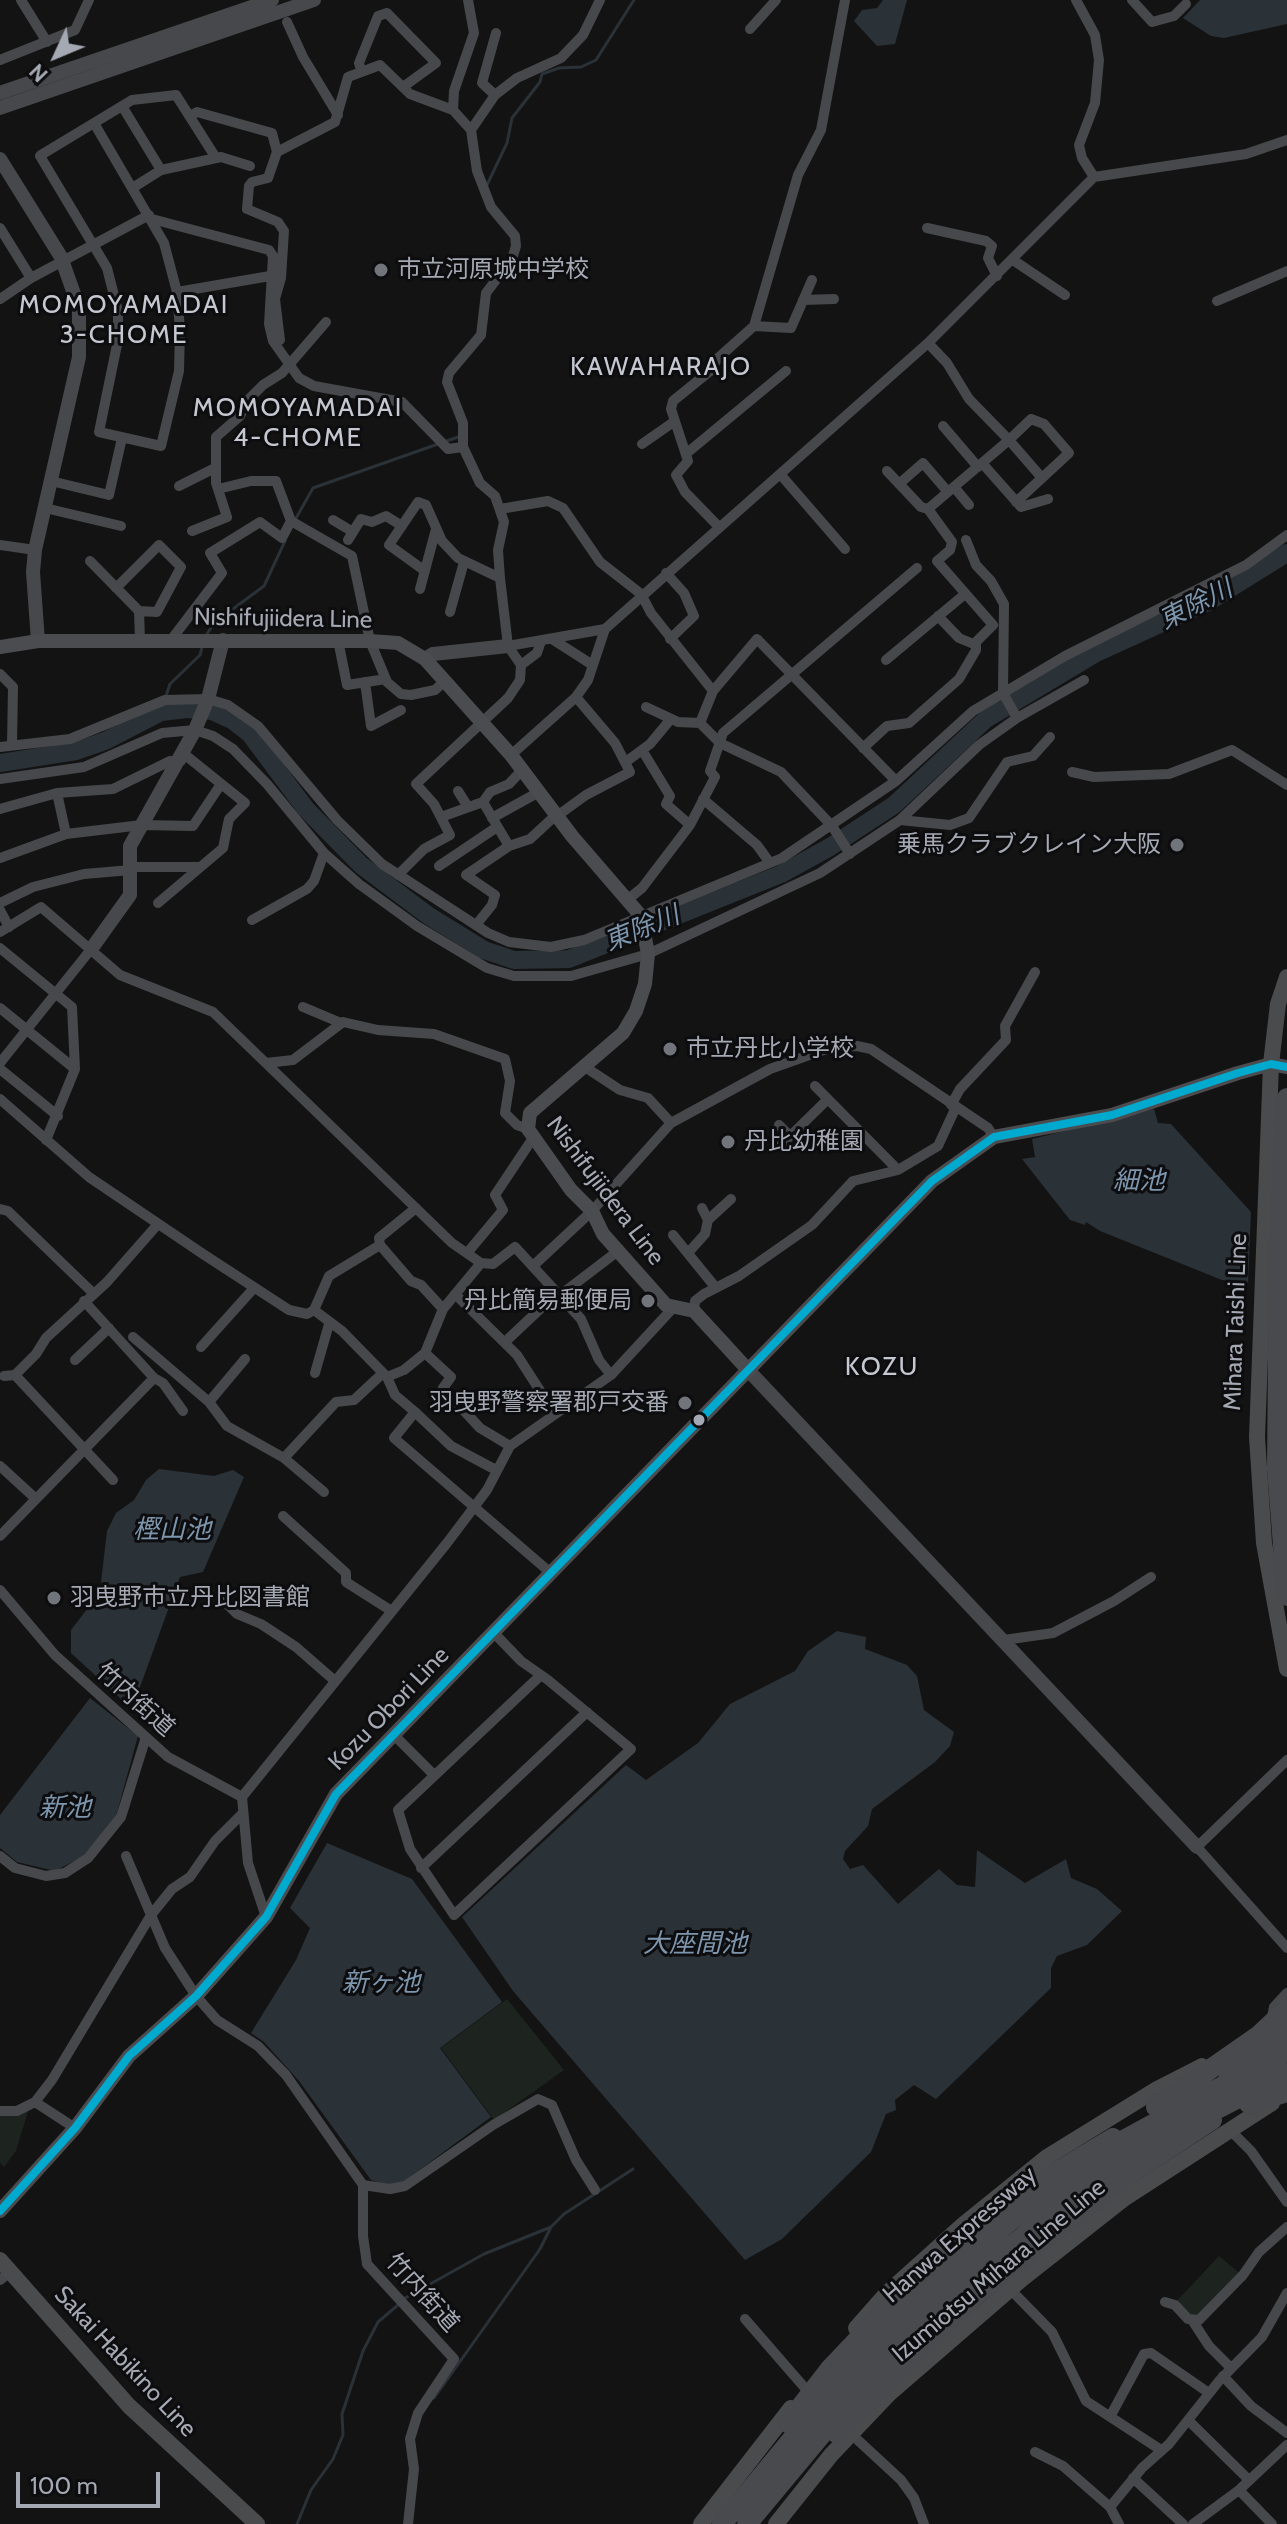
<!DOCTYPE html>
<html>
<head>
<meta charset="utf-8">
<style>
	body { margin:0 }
	#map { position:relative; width:1287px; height:2524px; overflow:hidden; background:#131313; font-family:Cabin,sans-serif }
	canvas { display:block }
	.north { position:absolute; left:16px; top:16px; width:80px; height:80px; -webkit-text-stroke:6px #0d0d0f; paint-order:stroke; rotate:226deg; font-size:22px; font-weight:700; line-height:32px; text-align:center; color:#a5a9b3 }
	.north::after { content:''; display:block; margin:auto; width:28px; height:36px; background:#a5a9b3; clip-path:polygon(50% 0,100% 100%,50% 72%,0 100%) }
	.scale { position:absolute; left:16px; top:2472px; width:144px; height:36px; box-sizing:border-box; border:4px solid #a5a9b3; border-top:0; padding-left:10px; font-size:24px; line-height:28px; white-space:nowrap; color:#a5a9b3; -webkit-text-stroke:6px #0d0d0f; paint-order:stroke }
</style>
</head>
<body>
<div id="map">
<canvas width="1287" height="2524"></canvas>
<div class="north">N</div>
<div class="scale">100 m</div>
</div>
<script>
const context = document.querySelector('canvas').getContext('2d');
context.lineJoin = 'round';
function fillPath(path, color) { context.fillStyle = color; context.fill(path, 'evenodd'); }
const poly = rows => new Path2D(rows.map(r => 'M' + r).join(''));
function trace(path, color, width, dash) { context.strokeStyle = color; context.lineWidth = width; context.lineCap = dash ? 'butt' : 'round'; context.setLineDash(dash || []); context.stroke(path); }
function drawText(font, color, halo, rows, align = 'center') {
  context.font = font + ' Cabin,"Noto Sans JP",sans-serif'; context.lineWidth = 6; context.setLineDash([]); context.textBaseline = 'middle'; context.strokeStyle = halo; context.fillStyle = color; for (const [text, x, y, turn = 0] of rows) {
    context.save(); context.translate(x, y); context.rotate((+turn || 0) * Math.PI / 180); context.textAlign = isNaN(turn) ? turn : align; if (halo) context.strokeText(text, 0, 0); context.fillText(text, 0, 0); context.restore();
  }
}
fillPath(poly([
	[507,1999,564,2070,494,2120,441,2048],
	[29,2108,16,2151,4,2167,0,2163,0,2113],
	[1219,2256,1242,2275,1192,2320,1175,2303]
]), '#1d231e');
fillPath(poly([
	[883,0,907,0,895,44,877,46,854,21,862,10,877,8],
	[1200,0,1287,0,1287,24,1224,38,1211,36,1183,18],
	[1154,1109,1158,1123,1171,1124,1251,1212,1248,1283,1222,1280,1100,1231,1086,1222,1085,1225,1070,1220,1022,1159,1035,1157,1032,1139],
	[159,1469,214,1476,233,1470,244,1477,203,1572,180,1577,132,1709,71,1653,71,1630,104,1587,101,1582,107,1531,116,1513,134,1500,146,1480],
	[837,1631,866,1637,865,1649,907,1665,917,1676,924,1710,954,1732,950,1746,935,1762,872,1809,868,1826,845,1851,843,1859,850,1869,863,1865,898,1904,939,1869,957,1885,975,1887,977,1850,1025,1883,1066,1859,1071,1878,1097,1889,1122,1911,1087,1945,1057,1956,1051,1968,1051,1988,936,2099,914,2085,895,2100,896,2110,886,2114,871,2152,782,2239,745,2260,513,1991,462,1917,626,1765,646,1780,698,1743,730,1704,795,1671,808,1651],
	[90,1698,138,1736,115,1820,82,1857,55,1871,17,1862,0,1848,0,1815],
	[327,1843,412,1879,502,2002,440,2048,491,2117,403,2182,388,2185,371,2180,299,2081,264,2042,251,2033,296,1960,310,1928,290,1908]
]), '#2a3137');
trace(poly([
	[486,187,507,143,512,118,540,82,542,74,559,68,581,67,596,60,634,0],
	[295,520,313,488,458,437],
	[205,637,214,623,264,586,285,541],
	[165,699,170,684,200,655,203,644],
	[405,2298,484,2254,551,2227],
	[434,2398,540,2249,551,2227,564,2214,633,2169],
	[297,2524,311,2490,333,2459,343,2435,342,2414,363,2351,378,2322,398,2305]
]), '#2a3137', 3);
trace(poly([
	[0,763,76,751,105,741,161,712,187,709,212,711,232,720,250,734,306,809,361,865,429,916,484,950,514,960,569,959,781,874,830,847,894,805,986,719,1096,653,1208,602,1287,553]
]), '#2a3137', 18);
trace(poly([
	[21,0,47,42],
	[1076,0,1095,35,1099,60,1095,103,1079,145,1082,158,1094,177],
	[1132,0,1152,22,1174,16,1186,4],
	[287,22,303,57,338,115],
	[750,29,776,0],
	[0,60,75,30,89,0],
	[361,70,359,63,378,16,387,13,436,63,403,87],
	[495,95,482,83,496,33],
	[122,106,161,170],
	[453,110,454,91,474,33,468,0],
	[190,116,197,112,272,133,277,152,268,178,252,182,249,186,247,209,278,222,284,231,281,278,275,299,280,340],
	[94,123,164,243,177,292,180,330,179,371,161,446,99,432,118,340,118,311,107,268,40,156,41,155,132,100,176,95,216,158],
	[277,152,335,122,348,77,380,65,410,94,453,110,471,130],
	[134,187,161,170,221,157,250,166],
	[152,219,269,250,273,256,269,324,273,341,299,378,314,386,402,402,448,449,463,447],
	[0,228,31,278],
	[927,228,986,241,992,246,988,258,997,276],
	[1013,260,1065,295],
	[177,292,270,276],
	[0,299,31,278,149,215],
	[803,300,834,299],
	[1217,301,1287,271],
	[754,326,791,328,812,280],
	[943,426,978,467],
	[642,444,675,421],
	[687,453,786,371],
	[982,463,1021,507,1048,499],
	[887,471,921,507,928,509],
	[780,474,845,549],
	[51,481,109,495,122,438],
	[899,484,923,463,948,492],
	[179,486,215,468],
	[954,487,969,505],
	[218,489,251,481,276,481,291,521,352,556,370,641,387,682,401,694,411,695,435,690,446,680],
	[1016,502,1042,478,1069,453,1044,424,1031,419,1009,440,1042,478],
	[45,508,121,526],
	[500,509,548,501,563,508,600,562,641,594,651,613,713,691,700,723,720,743,781,772,832,826,850,854],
	[333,520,353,532],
	[719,527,685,492,676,475,688,461,671,409,673,401,710,371,718,358,754,326,798,175,821,130,845,0],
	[192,531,227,517,216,483,216,437,240,416,248,400,263,385,282,373,326,322],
	[348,540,361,519,372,522,386,516,402,526],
	[966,540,976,565,991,581,1004,604,1003,693,1017,718],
	[0,545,35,550],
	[90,561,139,611,140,640],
	[425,571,389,545,418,502,426,505,442,541,458,558,500,578],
	[666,573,684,593,694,616,670,639],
	[116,588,159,545,181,567,157,612,139,611],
	[420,589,436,529],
	[450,612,464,562],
	[938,616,959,638,976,645],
	[552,639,591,664],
	[171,640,222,573,210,553,260,522,282,538,291,521],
	[338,640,347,685,386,679],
	[508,646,605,629],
	[886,660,965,594],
	[521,665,537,653,541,641],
	[0,674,13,687,12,745],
	[365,682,371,726,401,710],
	[646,707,678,722,700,723],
	[0,747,70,739,165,700,208,699,228,705,258,726,337,820,382,864,488,933,509,942,551,947,584,940,782,858,896,781,757,639,713,691],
	[863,748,887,726,909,723,959,679,976,650,976,642,993,625,937,561,950,550,952,542,928,509,1009,440,969,399,947,363,928,343],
	[642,750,670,796,666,804,690,825],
	[511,755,576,697,588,680,605,629,928,343,1094,177,1246,154,1287,140],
	[627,761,650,744,670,720],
	[1072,772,1094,777,1169,774,1232,750,1287,785],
	[0,779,84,767,162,733,195,730,213,736,233,749,267,784,324,853,359,884,417,926,487,968,514,976,571,976,648,954,820,873,900,820,979,745,1017,718,1084,680],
	[896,781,973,711,1065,656,1246,565,1287,535],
	[458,791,468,807],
	[57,793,66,834],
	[703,799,757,845,770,863],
	[483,802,509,846,530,839,556,815],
	[0,809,57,793,113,789,170,761,181,761],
	[557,816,586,795,630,772,615,743,576,697],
	[441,817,483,802,490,792,509,784,522,770],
	[492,818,539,792],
	[900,820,950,825,969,818,1007,762,1033,756,1050,737],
	[0,858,66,834,142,825,193,826,221,784],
	[439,866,497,827],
	[131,867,200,867],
	[398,875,424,849,450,835,434,804,416,784,508,698,520,680,521,665,508,646,500,578,498,550,504,522,495,496,480,483,463,447,463,423,447,382,449,373,481,335,486,293,512,259,516,246,515,236,491,207,477,171,471,130,495,95,517,78,561,58,583,35,600,0],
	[627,900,642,888,690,825,715,777,710,771,723,733,917,568],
	[0,903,33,887,84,874,131,870],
	[158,903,223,848,229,819,245,803,184,754],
	[0,910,9,927],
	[252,920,307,889,314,881,324,853],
	[476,925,492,905,495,895,466,875,509,846],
	[0,932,41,907,120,975,213,1012,452,1243,481,1263,493,1264,515,1247,581,1319,599,1360,611,1375,510,1446,487,1490,447,1543,242,1797],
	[0,948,72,1007,75,1069,46,1140],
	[303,1007,341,1023],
	[0,1008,75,1069],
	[0,1063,92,948],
	[266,1063,293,1060,343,1022,378,1030,434,1034,505,1059,510,1081,505,1113,517,1125,528,1129],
	[585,1067,620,1090,648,1098,671,1123],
	[0,1069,58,1116],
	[815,1086,898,1170],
	[0,1099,89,1177,203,1254,289,1310,307,1314,314,1310,342,1331,387,1377,395,1395,415,1412,394,1438,552,1574],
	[951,1105,960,1089,1006,1040,1005,1026,1035,972],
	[779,1125,790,1136],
	[779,1147,828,1099],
	[416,1208,379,1238,380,1245,411,1281,421,1285,443,1309],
	[0,1209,8,1211,93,1293],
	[708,1220,731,1199],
	[673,1235,716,1288],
	[468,1252,503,1210,495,1195,533,1138],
	[688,1253,705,1234,708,1220,702,1208],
	[533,1266,592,1211,671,1123,770,1069,829,1048,857,1046,871,1049,988,1128,994,1137],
	[455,1294,517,1355,555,1414],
	[559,1296,618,1251],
	[84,1301,154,1378,163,1383,183,1411],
	[314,1310,329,1276,380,1245],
	[694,1311,695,1301,704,1294,739,1276,812,1225,853,1181,898,1170,938,1146,956,1107],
	[133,1337,209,1402,227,1426,284,1458,336,1402,354,1400,383,1373],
	[505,1342,557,1293],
	[201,1347,254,1288],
	[425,1353,451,1377,443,1388,480,1428,510,1446],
	[75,1360,109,1328],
	[315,1373,329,1324],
	[15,1375,113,1480],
	[611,1375,672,1309],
	[4,1376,15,1375,36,1354,46,1338,107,1282,158,1224],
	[387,1377,404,1370,425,1353,443,1309,481,1263],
	[209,1402,245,1359],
	[415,1412,451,1446,496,1470],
	[284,1458,324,1492],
	[0,1466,36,1499],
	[283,1516,346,1573,346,1582,390,1610],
	[0,1536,154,1378],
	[0,1590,55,1655,168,1757,242,1797],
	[219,1596,237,1614,261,1624,296,1647,335,1681],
	[494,1633,521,1661,548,1680,631,1749,454,1915,410,1849,398,1810,541,1675],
	[1004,1640,1053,1633,1114,1601,1151,1577],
	[395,1736,434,1775],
	[1287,1760,1197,1847,1287,1948],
	[242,1797,248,1863,266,1917],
	[0,1856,15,1868,46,1876,65,1873,88,1858,121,1817,146,1737],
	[126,1856,165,1948,196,1996,217,2020,258,2046,286,2075,363,2185,363,2236,367,2264,454,2359,418,2413,410,2439,414,2469,408,2524],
	[421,1868,587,1712],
	[1272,2017,1274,2007,1287,1993],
	[0,2111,17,2111,35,2102],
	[75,2128,35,2102,52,2080,151,1915,172,1889,190,1877,215,1841,242,1814],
	[1229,2129,1251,2151,1287,2202],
	[363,2185,390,2189,405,2186,493,2125,538,2099,552,2105,576,2160,595,2190],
	[0,2280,10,2272],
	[1010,2289,1052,2332,1086,2401,1161,2450],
	[1165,2302,1175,2305,1188,2319,1199,2320,1243,2275,1259,2252,1287,2227],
	[745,2319,811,2395],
	[1192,2320,1209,2346,1231,2368],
	[1223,2376,1251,2406,1287,2433],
	[1111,2415,1144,2354,1151,2353,1209,2393],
	[1188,2420,1249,2480],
	[848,2431,901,2480,914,2498,924,2524],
	[1035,2452,1063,2466,1110,2507,1119,2524],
	[1133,2478,1183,2524],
	[1239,2490,1272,2524],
	[1110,2507,1142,2468,1169,2444,1219,2381,1262,2337,1287,2293],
	[1193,2524,1239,2490,1287,2445]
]), '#47484b', 10);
trace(poly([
	[0,93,272,0],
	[0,108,314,0],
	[0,159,61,257,79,308,79,357,35,550,33,572,38,641],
	[425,659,433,654,508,646],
	[92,948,130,895,130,846,195,730,208,699,223,640],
	[749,1371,1197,1847]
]), '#47484b', 14);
trace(poly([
	[0,647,38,641,370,641,398,643,425,659,511,755,572,836,641,916,648,954,645,984,636,1011,623,1033,530,1113,528,1129,571,1190,592,1211,603,1234,666,1305,694,1311,749,1371],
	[0,2211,75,2128,129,2056,196,1996,266,1917,336,1794,932,1181,994,1137,1112,1115,1238,1073,1271,1064,1287,1067]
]), '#4b4c4f', 14);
trace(poly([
	[1287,977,1278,1004,1271,1064,1257,1437,1264,1543,1287,1669],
	[1262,2037,1287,2026],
	[0,2260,129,2406,257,2524],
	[856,2328,886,2294,964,2224,1047,2157,1157,2089,1202,2066],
	[701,2524,791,2408],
	[776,2524,831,2455,889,2394,1022,2279,1125,2198,1272,2103]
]), '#4a4b4d', 16);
trace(poly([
	[1279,1245,1287,1098],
	[1228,2073,1287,2040],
	[884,2312,963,2239,1026,2190,1113,2138],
	[918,2350,975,2296,1062,2226,1127,2176,1212,2120]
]), '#494a4d', 20);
trace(poly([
	[1279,1245,1277,1469,1287,1596],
	[1249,2104,1287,2092],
	[1156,2107,1258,2036,1287,2009],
	[788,2423,829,2370,884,2312],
	[836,2433,918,2350],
	[722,2524,835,2387,957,2265,1009,2222,1120,2142,1287,2051],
	[747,2524,871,2375,970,2279,1074,2196,1129,2159,1186,2125,1287,2073]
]), '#494a4d', 20);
trace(poly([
	[0,2211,75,2128,129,2056,196,1996,266,1917,336,1794,932,1181,994,1137,1112,1115,1238,1073,1271,1064,1287,1067]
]), '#00a9ce', 8);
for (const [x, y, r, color] of [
	[381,270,8,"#72747b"],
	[1177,845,8,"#72747b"],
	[670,1049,8,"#72747b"],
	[728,1142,8,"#72747b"],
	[648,1301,8,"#72747b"],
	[685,1403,8,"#72747b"],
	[699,1420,7,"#a5a9b3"],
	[54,1598,8,"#72747b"]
]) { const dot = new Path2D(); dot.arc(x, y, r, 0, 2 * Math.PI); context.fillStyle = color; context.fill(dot); trace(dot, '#0d0d0f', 3); }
drawText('24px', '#a5a9b3', '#0d0d0f', [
	["市立河原城中学校",397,270],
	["乗馬クラブクレイン大阪",1161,845,"right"],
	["市立丹比小学校",686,1049],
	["丹比幼稚園",744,1142],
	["丹比簡易郵便局",632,1301,"right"],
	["羽曳野警察署郡戸交番",669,1403,"right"],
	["羽曳野市立丹比図書館",70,1598]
], 'left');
drawText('24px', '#a5a9b3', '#0d0d0f', [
	["Nishifujiidera Line",283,619,1],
	["Nishifujiidera Line",605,1191,53],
	["Mihara Taishi Line",1236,1322,-88],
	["竹内街道",135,1700,42],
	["Kozu Obori Line",389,1709,-46],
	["Hanwa Expressway",960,2235,-41],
	["Izumiotsu Mihara Line Line",999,2271,-40],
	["竹内街道",422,2293,48],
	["Sakai Habikino Line",125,2362,47]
]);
context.letterSpacing = '2px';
drawText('26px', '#c5c8d0', '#0d0d0f', [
	["MOMOYAMADAI",124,305],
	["3-CHOME",124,335],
	["KAWAHARAJO",661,367],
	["MOMOYAMADAI",298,408],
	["4-CHOME",298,438],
	["KOZU",882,1367]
]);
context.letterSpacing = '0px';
drawText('italic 26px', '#7d96ad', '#0d0d0f', [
	["東除川",1196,605,-27],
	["東除川",642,929,-22],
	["細池",1139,1181],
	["樫山池",172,1530],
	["新池",65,1808],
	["大座間池",695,1944],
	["新ヶ池",381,1983]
]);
</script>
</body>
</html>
